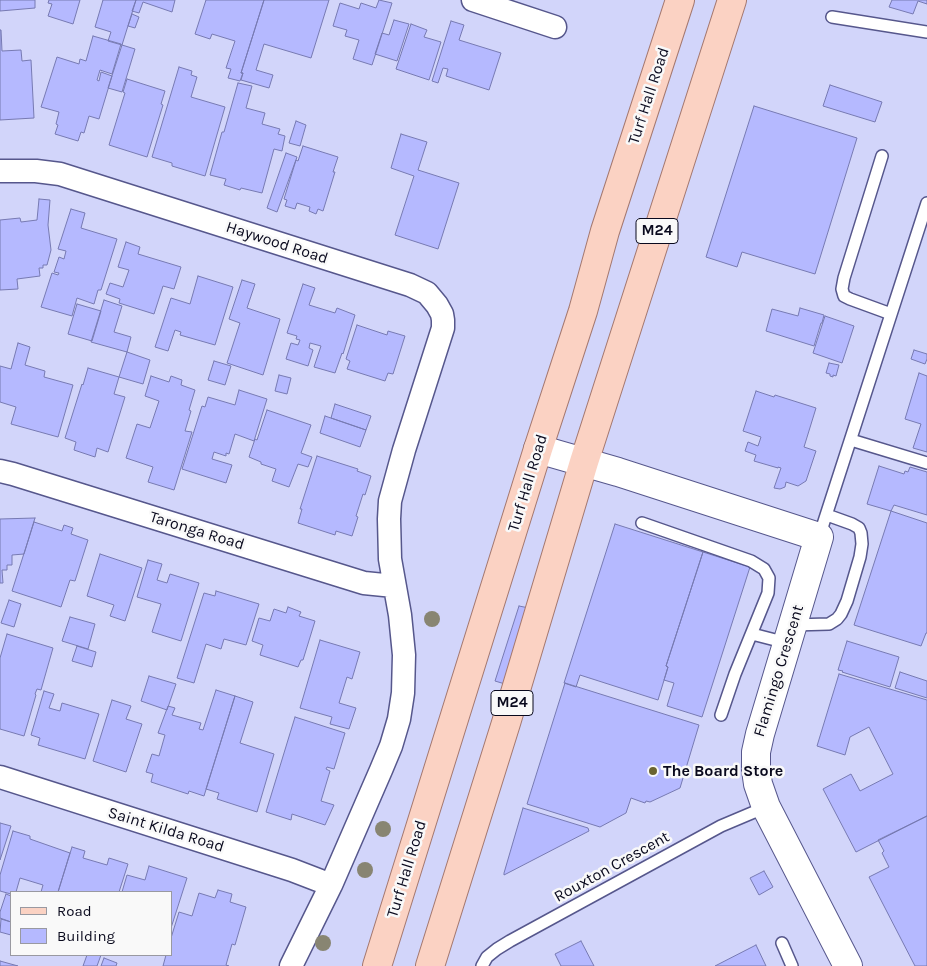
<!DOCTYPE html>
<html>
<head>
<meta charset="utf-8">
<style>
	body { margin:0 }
	#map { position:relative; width:927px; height:966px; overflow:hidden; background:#d2d5fa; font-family:Karla,sans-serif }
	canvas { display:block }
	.legend { position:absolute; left:10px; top:891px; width:162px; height:65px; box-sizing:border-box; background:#f9f9f9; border:1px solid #9999a1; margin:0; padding:6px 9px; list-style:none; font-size:15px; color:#09091d }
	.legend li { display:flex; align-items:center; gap:10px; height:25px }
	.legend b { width:25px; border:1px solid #9999a1 }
</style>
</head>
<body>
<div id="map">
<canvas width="927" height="966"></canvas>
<ul class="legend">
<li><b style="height:6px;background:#fbd2c3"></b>Road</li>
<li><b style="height:14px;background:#b5b9ff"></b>Building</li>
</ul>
</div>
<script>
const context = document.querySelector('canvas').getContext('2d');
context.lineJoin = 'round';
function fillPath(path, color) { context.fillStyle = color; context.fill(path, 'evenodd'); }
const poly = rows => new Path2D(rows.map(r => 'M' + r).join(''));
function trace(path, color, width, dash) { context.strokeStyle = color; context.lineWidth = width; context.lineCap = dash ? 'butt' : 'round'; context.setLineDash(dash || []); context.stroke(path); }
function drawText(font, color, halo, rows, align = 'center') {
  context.font = font + ' Karla,sans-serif'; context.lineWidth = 5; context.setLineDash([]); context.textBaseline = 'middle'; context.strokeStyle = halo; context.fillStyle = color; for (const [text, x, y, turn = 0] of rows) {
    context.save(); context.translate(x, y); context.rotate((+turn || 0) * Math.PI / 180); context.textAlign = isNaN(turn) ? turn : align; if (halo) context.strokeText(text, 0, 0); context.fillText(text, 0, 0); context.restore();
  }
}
const building = poly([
	[0,0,35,0,35,8,0,11,0,0],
	[49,0,80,0,73,24,48,16,52,4,48,3,49,0],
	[103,0,136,0,122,45,108,41,111,32,95,27,103,0],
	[136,0,175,0,172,12,143,2,139,13,132,11,136,0],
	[206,0,264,0,241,73,243,73,240,81,228,78,231,69,226,68,235,41,212,34,210,39,195,34,206,0],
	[264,0,329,0,311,58,264,44,256,70,273,75,269,88,241,80,243,73,241,73,264,0],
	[379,0,392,3,372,65,353,59,359,40,345,36,347,30,333,26,340,3,359,9,361,3,376,8,379,0],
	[892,0,927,0,927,4,918,1,913,14,889,7,892,0],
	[132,14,139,17,135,28,128,26,132,14],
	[394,20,409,24,397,61,375,54,382,33,389,35,394,20],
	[451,21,464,25,459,40,501,53,489,90,446,76,448,69,443,68,438,83,432,81,451,21],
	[411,24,427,30,424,37,441,42,429,80,396,69,411,24],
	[0,30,1,30,2,51,21,50,22,61,31,60,34,118,0,120,0,30],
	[93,36,121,44,112,74,100,70,97,80,99,81,101,72,112,76,99,119,89,116,84,133,81,132,78,141,55,134,58,125,56,124,59,112,41,107,57,57,79,64,80,59,86,61,93,36],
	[122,45,135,49,122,92,108,88,122,45],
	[179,67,192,71,191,75,197,77,191,97,225,107,205,176,172,166,172,163,152,157,179,67],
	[127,79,165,91,161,104,163,105,147,157,109,145,125,93,123,92,127,79],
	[238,83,252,86,246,108,265,113,262,124,280,129,278,134,285,136,282,151,274,149,262,193,241,188,240,190,224,185,226,179,210,175,222,132,224,132,238,83],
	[830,85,882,102,875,122,823,106,830,85],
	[754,106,857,138,815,274,742,252,737,267,706,257,754,106],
	[296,121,306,125,300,146,289,143,296,121],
	[401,134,427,142,418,170,459,183,438,249,395,235,414,176,391,168,401,134],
	[303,146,338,157,333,172,335,172,323,211,318,209,316,214,309,211,310,207,297,203,295,209,285,206,287,200,284,199,296,160,298,161,303,146],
	[286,153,297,157,277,212,267,208,286,153],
	[39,199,50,200,48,225,51,250,47,265,43,265,43,268,39,268,40,276,17,279,18,289,0,290,0,220,20,218,21,222,37,220,39,199],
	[71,209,85,213,81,228,117,239,101,290,98,290,94,304,77,298,72,316,41,307,52,273,58,275,59,273,54,272,59,257,64,259,66,251,58,249,71,209],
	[126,242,140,247,138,254,181,267,174,289,163,286,154,314,119,303,120,299,106,294,110,283,123,287,129,270,118,267,126,242],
	[198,276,233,287,215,345,180,335,181,332,175,330,168,351,155,347,171,298,190,304,198,276],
	[242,280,255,284,247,308,280,319,263,375,227,363,240,323,229,319,242,280],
	[303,284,315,288,309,305,335,313,337,308,355,315,343,354,342,353,335,373,314,367,321,346,310,343,309,348,313,350,308,366,286,359,291,343,298,345,300,340,296,339,297,336,287,333,303,284],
	[104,300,122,306,114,332,131,337,127,352,91,342,104,300],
	[77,304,101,311,92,341,68,334,77,304],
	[800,308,824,315,822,323,821,323,814,346,766,331,772,309,798,316,800,308],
	[825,316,854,326,842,363,813,353,825,316],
	[357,325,387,335,388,331,405,336,393,374,388,373,385,381,347,369,350,361,346,359,357,325],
	[18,343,30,347,25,365,45,371,44,377,73,385,58,437,11,424,16,407,0,402,0,366,11,369,18,343],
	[914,350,927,354,927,359,925,364,911,359,914,350],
	[127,352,150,360,143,384,119,377,127,352],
	[214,361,231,366,225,385,208,380,214,361],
	[829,363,839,365,836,376,833,375,833,377,830,376,830,374,826,373,829,363],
	[88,368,119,377,114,394,125,397,108,452,97,448,95,457,74,450,76,442,65,438,82,384,83,385,88,368],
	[919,373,927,376,927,452,913,448,921,424,905,419,919,373],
	[279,375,291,378,287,394,275,391,279,375],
	[151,376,169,382,171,376,182,380,181,385,195,390,189,410,191,411,185,431,192,432,174,490,148,482,153,467,126,458,137,424,150,428,159,401,145,396,151,376],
	[239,390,267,399,254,441,235,434,229,454,226,453,226,456,214,452,212,459,232,465,226,483,182,469,202,406,205,407,208,397,235,405,239,390],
	[756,391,774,397,775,395,816,408,804,447,816,451,806,481,798,486,786,482,785,487,780,489,774,488,781,468,778,467,778,468,754,461,756,455,745,451,748,442,758,446,761,437,743,431,756,391],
	[335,404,371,416,366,430,331,418,335,404],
	[267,410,311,425,301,453,312,457,308,467,298,464,289,487,272,481,276,469,261,464,261,462,249,457,255,439,257,440,267,410],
	[325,416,366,430,360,447,320,433,325,416],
	[317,456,358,469,357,471,371,476,365,495,363,494,356,516,358,517,352,536,336,531,335,535,298,523,302,509,300,509,317,456],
	[879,466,904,474,905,471,908,472,910,467,927,472,927,515,894,505,891,511,867,504,879,466],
	[891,511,927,523,927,633,926,633,921,646,854,625,891,511],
	[35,518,24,554,12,555,12,565,7,565,7,570,2,570,3,583,0,583,0,519,35,518],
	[34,522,62,531,64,525,73,528,71,534,88,540,75,581,70,580,61,607,12,591,34,522],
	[615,524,703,552,666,666,668,667,658,700,580,675,576,687,564,683,615,524],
	[703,552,750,567,702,717,667,706,674,683,664,680,668,667,666,666,703,552],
	[100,554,142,568,125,621,110,616,114,605,87,596,100,554],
	[148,560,162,564,157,580,167,583,170,574,199,583,181,641,152,632,161,604,137,597,148,560],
	[216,591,259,604,246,645,224,639,221,649,206,644,194,683,177,678,204,593,215,596,216,591],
	[9,600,21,604,14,627,1,623,9,600],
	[519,606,529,608,505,684,495,681,519,606],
	[288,607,301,612,299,616,315,621,303,660,301,660,298,667,260,655,263,645,252,641,259,618,270,621,274,609,286,613,288,607],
	[70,617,95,624,88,649,62,641,70,617],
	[7,634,53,648,41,690,37,689,35,694,36,695,24,736,0,729,0,658,7,634],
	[320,640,360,652,352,679,347,677,339,703,356,708,349,729,330,724,332,717,300,708,320,640],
	[847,641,899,657,890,687,842,672,843,671,838,670,847,641],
	[77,646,96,652,92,667,72,661,77,646],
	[900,672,927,681,927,698,895,688,900,672],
	[839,674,927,700,927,816,856,852,823,789,851,774,860,791,893,774,869,727,850,737,845,755,817,746,839,674],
	[149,676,176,684,167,710,141,701,149,676],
	[565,683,699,725,680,788,650,802,646,801,645,803,631,798,626,813,600,827,527,804,565,683],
	[216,690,235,696,204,796,189,791,188,794,151,782,153,774,146,772,152,754,159,756,165,735,158,733,168,706,175,708,172,715,201,723,199,729,203,730,216,690],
	[44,691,54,694,49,708,60,711,62,703,99,714,85,759,38,745,40,738,31,735,44,691],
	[235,696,253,702,240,743,274,754,257,812,217,799,219,793,206,789,235,696],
	[112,700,131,706,126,719,142,724,126,772,93,761,112,700],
	[295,717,345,733,334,769,327,767,326,769,330,771,321,801,334,805,325,825,292,814,291,820,266,812,295,717],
	[523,808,588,828,589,831,504,875,504,873,523,808],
	[927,816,927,966,915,966,869,877,889,867,882,853,884,851,878,840,927,816],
	[0,823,11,826,0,860,0,823],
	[13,831,30,836,30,839,70,853,58,892,41,892,43,885,20,878,16,892,11,892,11,894,0,891,0,875,13,831],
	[72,847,85,851,83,858,107,865,109,858,128,864,119,892,58,892,72,847],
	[149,866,187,878,171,928,171,892,122,892,127,875,145,880,149,866],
	[764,871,773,887,759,895,750,878,764,871],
	[218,890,232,894,230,902,246,907,235,945,232,944,226,965,229,966,163,966,166,955,171,955,171,938,179,912,192,916,199,893,215,898,218,890],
	[6,894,11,896,11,922,0,918,0,912,6,894],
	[1,919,11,922,11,935,0,932,1,919],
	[581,941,594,966,561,966,555,954,581,941],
	[756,945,766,966,715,966,756,945],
	[87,955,101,955,97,966,83,966,87,955],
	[104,958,117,963,116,966,101,966,104,958],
	[0,961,18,966,0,966,0,961]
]);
fillPath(building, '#b5b9ff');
trace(building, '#777ab2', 1);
const lane = poly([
	[832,17,927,32],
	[882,156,844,278,842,289,844,296,850,299,891,314],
	[851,440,927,463],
	[642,523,751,561,764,569,769,578,768,593,735,674,721,715],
	[819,537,927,203],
	[793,625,829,624,837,619,841,614,847,601,860,557,862,544,861,533,859,528,852,524,827,515],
	[752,634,787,643],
	[782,943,792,966],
	[482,966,487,957,497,949,510,941,721,826,766,807]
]);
const street = poly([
	[473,0,555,27],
	[0,171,36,171,60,174,410,285,427,293,437,305,442,314,443,320,443,328,404,450,390,501,389,519,390,559,400,615,404,655,403,693,399,719,391,746,381,770,331,885,291,966],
	[0,471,13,474,364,583,394,586],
	[0,777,292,870,331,885]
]);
const secondary = poly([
	[538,449,618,472,819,537,760,734,756,752,756,770,758,784,766,807,848,966]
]);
const primary = poly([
	[377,966,538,449,583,311,605,231,680,0],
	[430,966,506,723,584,462,732,0]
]);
trace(lane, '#56578c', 14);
trace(street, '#56578c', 25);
trace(secondary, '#56578c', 30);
trace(primary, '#a4786f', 30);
trace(lane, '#fff', 11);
trace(street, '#fff', 22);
trace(secondary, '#fff', 28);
trace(primary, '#fbd2c3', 28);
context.fillStyle = '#888572';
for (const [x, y] of [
	[432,619],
	[383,829],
	[365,870],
	[323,943]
]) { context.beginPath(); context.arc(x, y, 8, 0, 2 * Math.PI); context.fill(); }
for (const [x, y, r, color] of [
	[653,771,5,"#6a632f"]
]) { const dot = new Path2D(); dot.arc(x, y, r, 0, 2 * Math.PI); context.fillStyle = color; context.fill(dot); trace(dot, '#f9f9f9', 2); }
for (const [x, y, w] of [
	[657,231,42],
	[512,703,42]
]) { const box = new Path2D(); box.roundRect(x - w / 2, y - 12.5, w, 25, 4); context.fillStyle = '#f9f9f9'; context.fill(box); trace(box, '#09091d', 1); }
drawText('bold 15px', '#09091d', null, [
	["M24",657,231],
	["M24",512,703]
]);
drawText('16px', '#09091d', '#f9f9f9', [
	["Turf Hall Road",649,96,-72],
	["Haywood Road",277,243,18],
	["Turf Hall Road",528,483,-73],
	["Taronga Road",197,531,17],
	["Flamingo Crescent",779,671,-73],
	["Saint Kilda Road",166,830,17],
	["Rouxton Crescent",612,867,-29],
	["Turf Hall Road",407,869,-73]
]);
drawText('bold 16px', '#09091d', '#f9f9f9', [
	["The Board Store",663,771]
], 'left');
</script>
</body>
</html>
